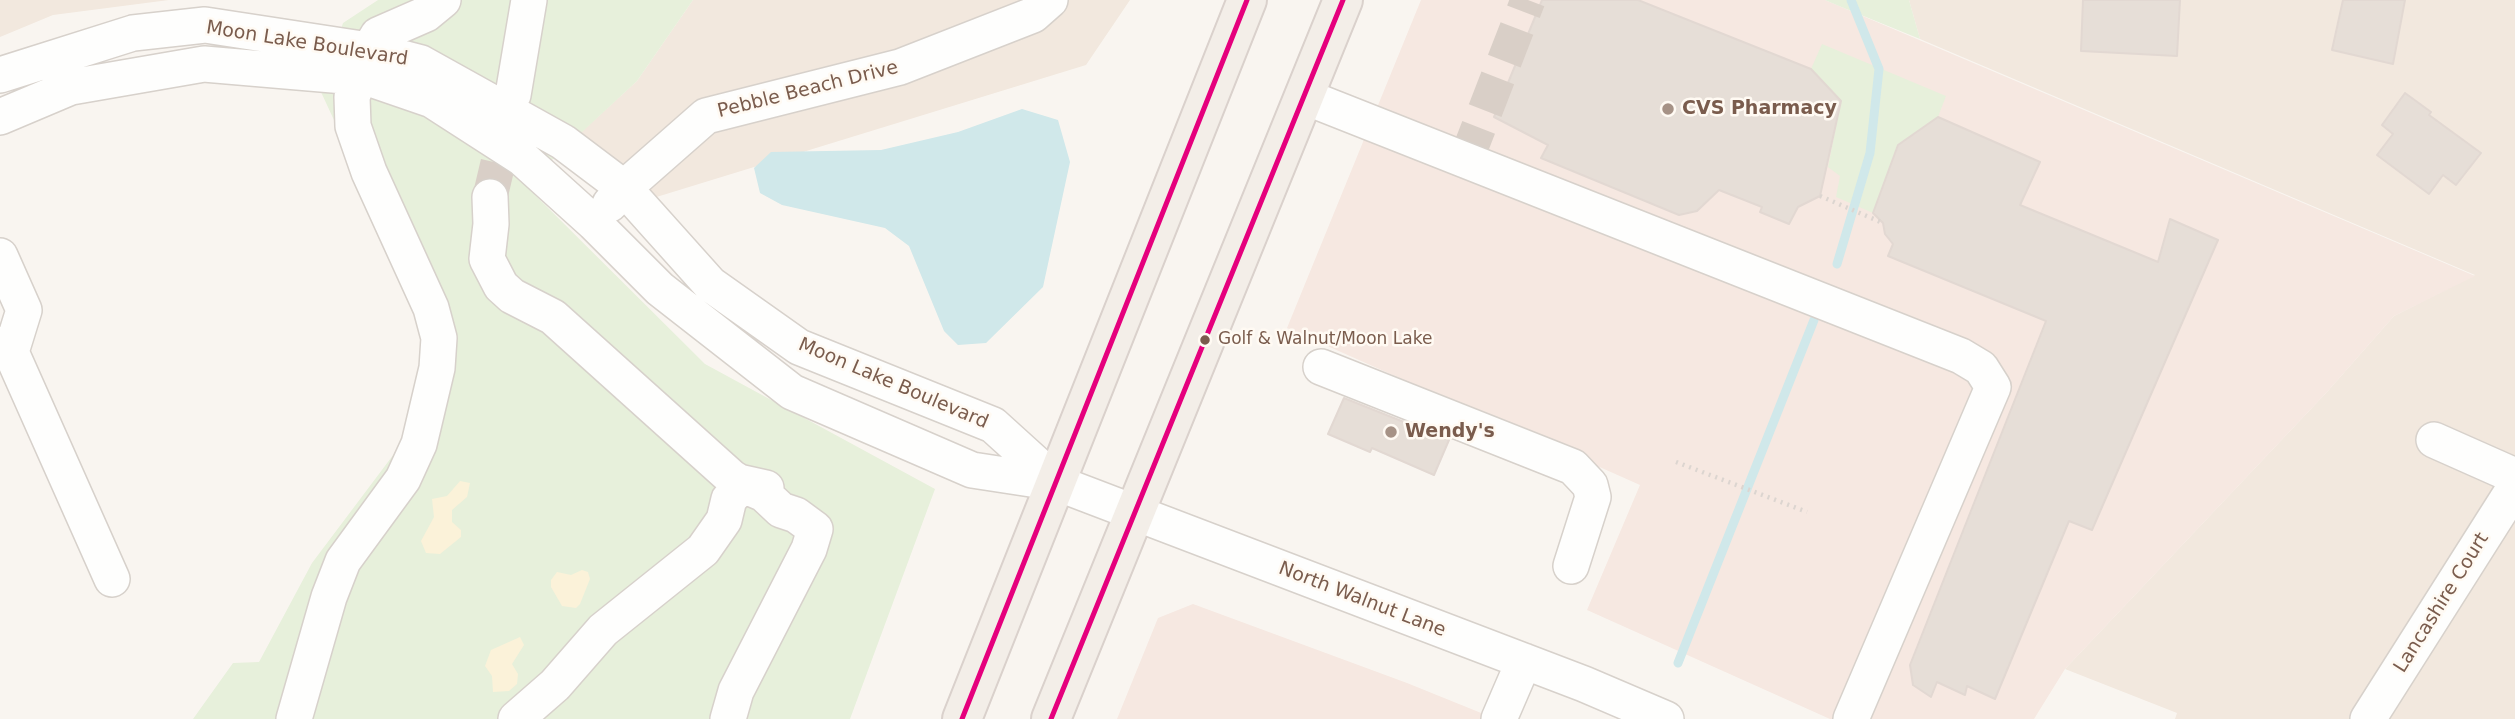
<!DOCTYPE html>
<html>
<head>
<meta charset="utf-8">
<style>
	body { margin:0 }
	canvas { display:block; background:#f9f5f0 }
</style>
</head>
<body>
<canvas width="2515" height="719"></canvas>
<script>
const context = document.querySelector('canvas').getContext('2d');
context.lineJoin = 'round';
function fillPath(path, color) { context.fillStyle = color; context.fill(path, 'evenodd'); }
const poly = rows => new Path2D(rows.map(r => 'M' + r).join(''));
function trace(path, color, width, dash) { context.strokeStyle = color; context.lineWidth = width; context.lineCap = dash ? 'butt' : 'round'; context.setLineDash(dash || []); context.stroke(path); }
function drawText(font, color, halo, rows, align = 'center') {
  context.font = font + ' "DejaVu Sans",sans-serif'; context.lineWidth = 5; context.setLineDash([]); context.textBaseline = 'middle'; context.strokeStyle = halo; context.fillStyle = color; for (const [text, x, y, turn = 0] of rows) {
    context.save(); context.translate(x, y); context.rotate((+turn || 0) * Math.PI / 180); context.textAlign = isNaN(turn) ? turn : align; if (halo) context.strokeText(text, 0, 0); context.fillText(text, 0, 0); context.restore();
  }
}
fillPath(poly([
	[0,0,169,0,53,15,0,37],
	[693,0,1130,0,1086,65,650,199,577,136,637,81],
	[1909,0,2515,0,2515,719,2175,719,2177,713,2065,669,2327,392,2394,316,2475,275,1920,39]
]), '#f2e8de');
fillPath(poly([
	[1421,0,1825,0,2475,276,2394,316,2327,392,2065,669,2034,719,1830,719,1587,610,1640,485,1287,328],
	[1193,604,1407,683,1496,719,1117,719,1158,618]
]), '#f6e8e1');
fillPath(poly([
	[378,0,693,0,637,81,525,185,705,364,935,489,850,719,193,719,233,663,259,662,312,563,418,422,431,330,321,92,343,23],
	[1825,0,1909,0,1920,39,1839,6],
	[1822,44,1946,96,1938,117,1898,145,1873,213,1836,197,1840,176,1828,167,1841,101,1811,69]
]), '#e7f0db');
fillPath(poly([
	[460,481,470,483,467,497,452,510,452,522,461,530,461,537,440,554,426,553,421,541,434,517,432,499,447,496],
	[582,570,588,572,590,579,580,604,576,608,562,606,551,587,551,580,557,572,571,575],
	[520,637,524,645,512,664,518,674,517,684,509,691,493,692,492,676,485,666,491,650]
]), '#fbf2d9');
fillPath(poly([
	[1022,109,1058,120,1070,162,1043,287,986,343,958,345,944,331,909,246,885,228,782,205,760,193,754,168,771,152,881,150,958,132]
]), '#d0e8ea');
trace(poly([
	[1837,264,1870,153,1879,69,1851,0],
	[1678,663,1814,320]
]), '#d0e8ea', 9);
const building = poly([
	[1542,0,1638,0,1811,69,1841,101,1820,196,1798,207,1789,224,1760,212,1762,207,1719,190,1697,211,1679,215,1541,158,1548,145,1494,117,1542,0],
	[2083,0,2180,0,2177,56,2081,51,2083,0],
	[2343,0,2405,0,2393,64,2332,50,2343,0],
	[2405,93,2431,112,2429,115,2481,153,2456,185,2443,175,2429,194,2377,155,2393,134,2382,125,2405,93],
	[1938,117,2040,162,2020,205,2158,262,2170,219,2218,240,2092,530,2069,521,1995,699,1967,686,1965,695,1937,682,1931,697,1913,685,1910,665,2046,321,1888,256,1893,244,1885,234,1883,223,1873,213,1898,145,1938,117],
	[1344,398,1449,440,1434,475,1372,448,1370,452,1328,434,1344,398]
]);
fillPath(building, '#e6ded7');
trace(building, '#e2d8d2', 2);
trace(poly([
	[1466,160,1528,0],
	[490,197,509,116]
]), '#d9cfc7', 35, [35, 18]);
const minor = poly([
	[0,75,133,33,205,25,375,51,421,63,563,142,624,188,710,284,799,347,993,425,1057,483],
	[513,95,529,0],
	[1303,96,1961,356,1981,368,1993,387,1851,719],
	[0,117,71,87,204,64,368,78,432,100,522,158,594,223,660,289,792,392,972,470,1057,483,1584,684,1666,719],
	[490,197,491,224,487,259,501,286,512,296,553,317,731,477,739,482,766,488],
	[610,204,624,188,706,116,900,67,1033,15,1050,0],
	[0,256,24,310,11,352],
	[0,345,11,352,112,579],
	[1321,367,1573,467,1590,485,1593,497,1571,566],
	[2434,440,2515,476],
	[294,719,329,597,343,561,403,479,419,444,437,368,439,338,431,308,369,172,353,126,352,97,369,50,378,35,426,14,443,0],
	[516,719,555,685,603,630,703,550,724,520,729,499,739,489,750,488,764,494,781,510,796,515,815,529,809,549,736,691,728,719],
	[1499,719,1524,661],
	[2368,719,2515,487]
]);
const major = poly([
	[962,719,1247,0],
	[1051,719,1343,0]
]);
trace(minor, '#d7d1cb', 38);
trace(major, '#dad1cc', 42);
trace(poly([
	[1820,196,1883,223],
	[1676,462,1807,512]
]), '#dcd5d0', 4.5, [2, 5]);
trace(minor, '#fefefd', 35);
trace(major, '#f3eee8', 38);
trace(poly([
	[962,719,1247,0],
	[1051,719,1343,0]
]), '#e5007d', 5);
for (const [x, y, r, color] of [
	[1668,109,7,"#a69286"],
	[1205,340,6,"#7a5c4d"],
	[1391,432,7,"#a69286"]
]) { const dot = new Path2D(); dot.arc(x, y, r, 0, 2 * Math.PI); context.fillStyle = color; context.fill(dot); trace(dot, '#fffaf3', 2.5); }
drawText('17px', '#7a5c4d', '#fffaf3', [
	["Golf & Walnut/Moon Lake",1218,340]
], 'left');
drawText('19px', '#7a5c4d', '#fffaf3', [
	["Moon Lake Boulevard",307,44,9],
	["Pebble Beach Drive",808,90,-14],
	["Moon Lake Boulevard",893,384,23],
	["North Walnut Lane",1362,600,21],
	["Lancashire Court",2442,603,-58]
]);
drawText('bold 19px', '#7a5c4d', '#fffaf3', [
	["CVS Pharmacy",1682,109],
	["Wendy's",1405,432]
], 'left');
</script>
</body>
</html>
